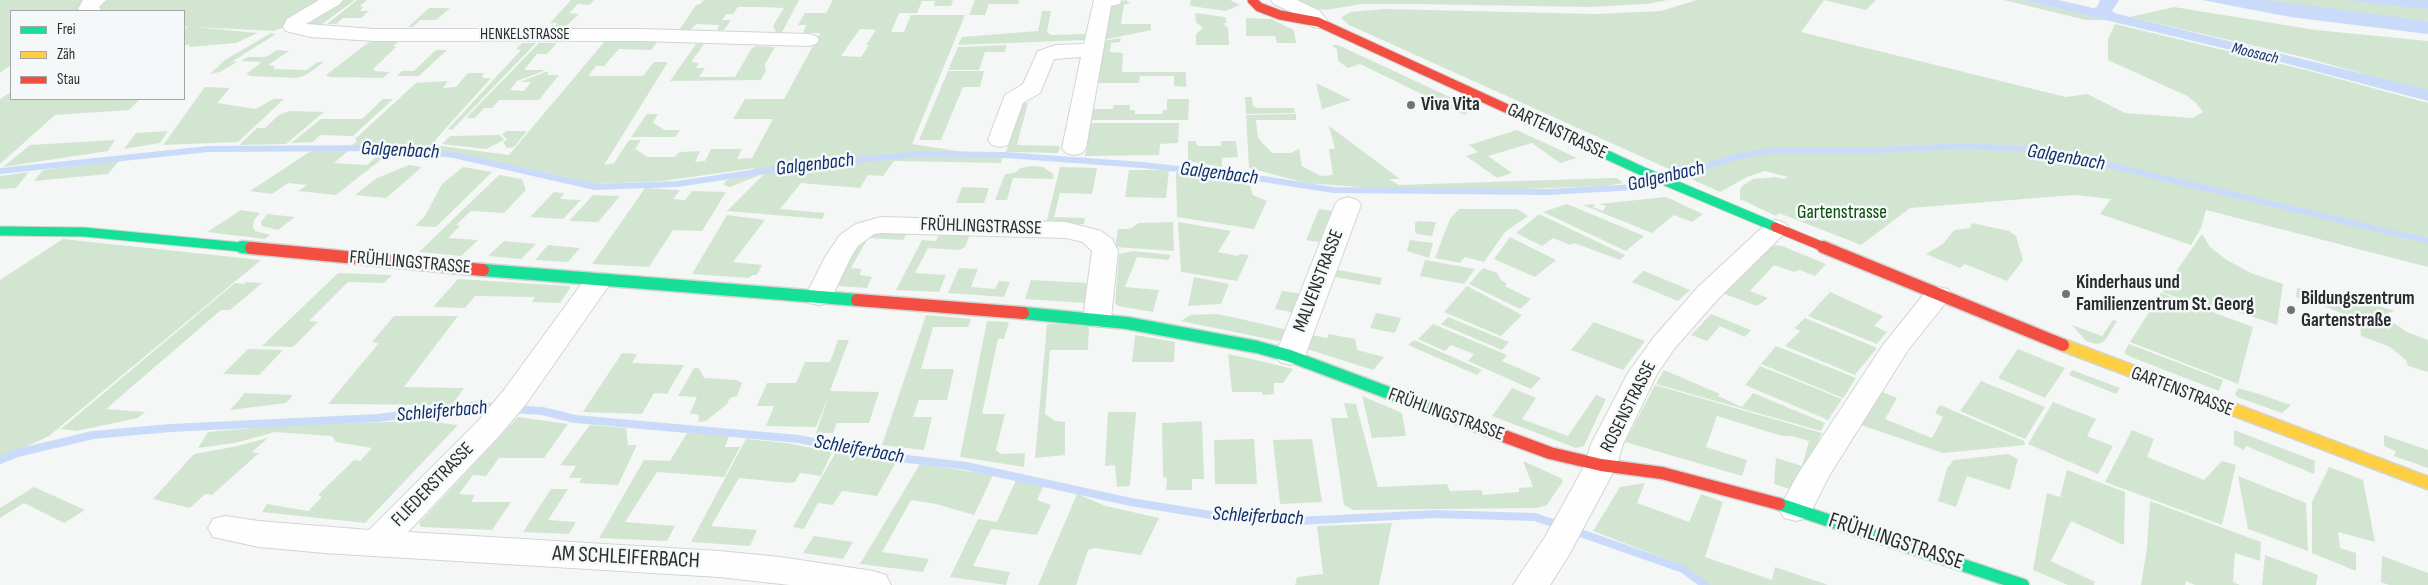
<!DOCTYPE html>
<html>
<head>
<meta charset="utf-8">
<style>
	body { margin:0 }
	#map { position:relative; width:2428px; height:585px; overflow:hidden; background:#f5f7f7; font-family:"Sofia Sans Condensed",sans-serif }
	canvas { display:block }
	.legend { position:absolute; left:10px; top:10px; width:175px; height:90px; box-sizing:border-box; background:#f4f8f8; border:1px solid #a4a6a6; margin:0; padding:6px 9px; list-style:none; font-size:15px; color:#2b2c2c }
	.legend li { display:flex; align-items:center; gap:10px; height:25px }
	.legend b { width:25px; border:1px solid #a4a6a6 }
</style>
</head>
<body>
<div id="map">
<canvas width="2428" height="585"></canvas>
<ul class="legend">
<li><b style="height:6px;background:#16e098"></b>Frei</li>
<li><b style="height:6px;background:#ffcf43"></b>Zäh</li>
<li><b style="height:6px;background:#f24e42"></b>Stau</li>
</ul>
</div>
<script>
const context = document.querySelector('canvas').getContext('2d');
context.lineJoin = 'round';
function fillPath(path, color) { context.fillStyle = color; context.fill(path, 'evenodd'); }
const poly = rows => new Path2D(rows.map(r => 'M' + r).join(''));
function trace(path, color, width, dash) { context.strokeStyle = color; context.lineWidth = width; context.lineCap = dash ? 'butt' : 'round'; context.setLineDash(dash || []); context.stroke(path); }
function drawText(font, color, halo, rows, align = 'center') {
  context.font = font + ' "Sofia Sans Condensed",sans-serif'; context.lineWidth = 5; context.setLineDash([]); context.textBaseline = 'middle'; context.strokeStyle = halo; context.fillStyle = color; for (const [text, x, y, turn = 0] of rows) {
    context.save(); context.translate(x, y); context.rotate((+turn || 0) * Math.PI / 180); context.textAlign = isNaN(turn) ? turn : align; if (halo) context.strokeText(text, 0, 0); context.fillText(text, 0, 0); context.restore();
  }
}
fillPath(poly([
	[0,0,355,0,321,25,310,24,311,17,274,31,195,27,257,33,236,43,189,47,190,45,184,45,184,30,188,27,184,26,184,11,11,11,11,65,0,73],
	[357,0,367,0,360,6,363,7,360,11,369,11,361,18,343,18,336,24,327,24],
	[571,0,594,0,589,5,578,4,569,13,579,14,565,27,591,29,542,31,545,28,553,28,557,23,550,23],
	[704,0,799,0,781,34,777,34,773,26,784,8,763,7,738,7,733,14,726,14,722,20,731,20,724,30,717,30,719,25,696,24,689,31,678,32,696,5,700,4],
	[833,0,953,0,951,6,934,6,935,1,922,1,917,13,899,13,891,32,904,32,911,15,965,15,912,144,1002,158,1001,163,894,161,883,176,868,175,860,188,801,183,780,209,825,213,822,219,727,211,765,173,730,187,724,185,725,181,755,168,663,181,595,184,457,153,384,147,348,147,357,142,355,139,416,83,448,81,443,88,456,87,468,73,484,73,482,78,491,78,437,138,434,145,509,155,605,41,658,41,651,50,619,49,604,66,596,66,588,76,643,76,654,62,668,62,604,165,614,163,629,140,641,140,635,149,648,157,674,157,680,152,700,151,695,162,705,161,711,149,742,149,737,159,752,158,773,119,733,119,745,99,784,99,820,33,803,33,806,25,798,25,805,13,826,13],
	[860,29,876,30,866,45,869,45,861,57,841,56],
	[975,0,1019,0,1018,4,989,4,985,15,969,15],
	[1126,0,1130,3,1124,5,1121,24,1151,24,1151,30,1103,40,1110,7],
	[1191,0,1230,0,1240,5,1226,11,1190,6],
	[1293,0,1668,0,1647,4,1590,7,1412,4,1362,4,1326,10,1313,8],
	[1697,0,1876,0,1866,10,1824,0,1801,32,2066,97,2087,94,2125,113,2192,118,2203,112,2196,103,2187,96,2108,60,2108,39,2115,24,2306,70,2428,103,2428,267,2206,210,2201,228,2191,245,2100,214,2111,199,2075,195,1910,208,1861,245,1779,213,1776,216,1740,199,1740,190,1742,186,1753,179,1776,177,1784,179,1788,177,1765,171,1747,177,1720,192,1349,25,1341,18,1350,12,1384,9,1596,14,1661,11],
	[2004,0,2022,0,2107,20,2086,20],
	[2268,0,2428,0,2428,21,2324,9],
	[2174,7,2316,30,2428,41,2428,92,2307,58,2130,17],
	[429,8,450,8,436,20,420,20,413,27,408,27],
	[1042,11,1051,11,1047,32,1051,35,1087,34,1086,40,958,45,962,37,1038,31],
	[1195,13,1225,17,1227,22,1223,24,1228,28,1229,45,1196,45,1196,34,1203,28,1196,22],
	[1246,18,1271,19,1294,30,1296,43,1277,43,1275,36,1246,36],
	[271,33,276,34,233,61,237,62,220,72,210,74,225,60],
	[1121,38,1120,42,1111,43,1110,52,1123,53,1122,72,1186,72,1186,87,1174,86,1174,76,1140,76,1139,83,1095,83,1103,41],
	[373,39,400,40,393,46,396,47,373,69,375,71,390,72,383,78,329,77,326,75],
	[522,43,536,43,452,130,448,129,521,50,516,49],
	[539,43,557,43,547,54,537,54,524,70,546,70,517,81,510,90,524,91,531,82,520,82,545,72,549,72,547,75,559,75,539,100,499,100,492,108,484,108,475,118,466,118],
	[696,44,704,44,691,62,699,63,696,68,705,68,699,77,735,77,752,48,757,46,775,47,765,64,766,71,761,80,670,81],
	[1007,45,1005,52,985,52,979,70,948,70,958,47],
	[1334,45,1338,45,1467,105,1469,110,1465,115,1360,64,1348,68,1338,61,1337,49,1332,46],
	[277,50,289,51,268,65,275,66,273,69,306,70,318,62,324,62,306,75,296,78,251,76,246,74,262,62,241,61,248,57,266,57],
	[436,50,447,50,419,76,397,76,402,71,414,71],
	[948,71,984,71,980,87,963,87,941,140,919,140],
	[1316,83,1351,100,1322,109],
	[205,87,230,88,217,103,256,109,273,99,284,99,238,142,163,145],
	[11,92,11,99,140,99,129,110,55,115,0,164,0,99],
	[1245,97,1252,97,1253,106,1257,108,1294,108,1295,113,1246,114],
	[383,99,393,99,353,136,320,135,313,142,291,143,321,119,362,119],
	[1167,99,1189,99,1188,120,1087,120,1089,109,1113,109,1114,105,1130,105,1130,110,1135,110,1135,114,1162,114,1163,110,1167,110],
	[1021,103,1028,103,1017,145,1060,146,1058,153,1006,152],
	[290,111,324,112,286,144,239,145,257,128,265,128,279,115],
	[647,114,658,114,653,123,665,130,680,130,675,137,631,137],
	[1296,114,1296,120,1256,120,1258,138,1272,153,1291,153,1299,149,1302,166,1321,176,1333,175,1329,149,1335,149,1329,126,1400,179,1389,179,1399,185,1611,178,1617,178,1623,183,1606,186,1523,189,1397,190,1306,183,1249,168,1246,115],
	[1090,123,1179,123,1178,143,1160,144,1159,155,1085,156],
	[1517,130,1577,158,1560,163,1532,143,1488,156,1512,173,1497,178,1466,156,1478,152,1469,145],
	[168,131,160,143,124,149,136,133],
	[507,131,527,131,514,147,507,148,503,142,507,140,502,134],
	[500,135,504,140,486,149,442,144,450,136],
	[115,140,108,151,3,167,30,145],
	[1188,141,1196,141,1197,146,1221,146,1221,141,1236,141,1238,157,1222,158,1222,167,1188,161],
	[311,151,348,151,334,163,367,165,381,153,388,154,336,195,298,191,307,185,288,183,272,194,250,191],
	[120,160,108,174,34,181,43,170],
	[409,165,422,167,386,198,355,195,377,178],
	[1030,166,1043,167,1053,174,1053,179,1013,178,1007,200,995,200,1005,174,1014,173,1021,168],
	[463,167,492,172,436,227,415,226,425,216,442,184],
	[1060,167,1097,168,1092,194,1060,193,1054,217,1085,218,1084,224,1046,224],
	[1129,170,1169,170,1166,198,1125,197],
	[29,172,16,188,0,189,0,176],
	[1176,172,1248,180,1253,195,1267,201,1254,229,1177,217],
	[499,175,522,179,526,190,504,213,471,211,456,225,460,226,448,238,478,240,461,256,419,252],
	[962,187,989,188,984,203,956,203],
	[645,188,680,190,673,199,685,200,692,191,726,192,702,231,673,230,649,267,592,264],
	[554,192,564,193,560,199,581,200,563,219,530,217],
	[593,195,620,196,598,222,569,221],
	[1666,197,1703,214,1692,222,1674,215,1652,233,1583,205,1595,204,1593,207,1603,211,1606,206,1599,204],
	[1567,204,1644,236,1626,251,1543,212],
	[1319,209,1332,211,1319,242,1306,240],
	[1459,209,1517,209,1528,216,1505,232,1484,262,1465,257,1460,263,1435,258,1450,219],
	[241,210,260,213,254,220,253,227,255,231,270,235,265,239,207,232],
	[267,214,295,217,278,230,262,226,261,222],
	[1539,214,1625,255,1620,260,1574,243,1570,245,1553,238,1542,246,1516,233],
	[727,215,765,220,733,262,762,265,757,275,752,275,749,278,692,274],
	[1418,221,1436,222,1432,236,1417,234,1415,232,1415,223],
	[1173,222,1174,251,1115,247,1118,229,1130,229,1139,223],
	[1178,222,1231,231,1218,252,1238,256,1240,254,1249,255,1237,281,1181,272],
	[1972,223,2009,231,2016,236,2023,260,2007,281,1965,264,1960,268,1926,254,1943,244,1954,230,1970,228],
	[894,229,909,230,903,240,868,238,851,268,861,269,860,275,872,277,867,288,839,286,838,279,856,245,871,235],
	[940,231,971,232,965,247,959,250,928,248,915,273,946,275,939,292,896,290,922,240,936,241],
	[2202,234,2210,247,2227,260,2251,273,2283,284,2277,325,2223,307,2220,313,2162,292],
	[1510,237,1556,260,1535,277,1494,259],
	[63,239,261,260,49,436,0,459,0,280],
	[1410,240,1433,243,1429,258,1407,251],
	[504,241,536,244,521,259,488,256],
	[548,245,580,248,568,262,535,260],
	[1775,245,1782,246,1826,264,1815,276,1800,270,1794,272,1774,265,1750,291,1768,298,1757,306,1722,293,1771,247],
	[1133,251,1171,255,1168,260,1137,257,1125,287,1159,290,1153,312,1118,306,1115,303,1119,254],
	[1425,260,1475,269,1464,284,1420,276],
	[959,268,978,269,971,287,995,289,999,281,1010,282,1004,297,948,293],
	[1483,268,1497,273,1501,280,1507,284,1505,286,1531,299,1520,309,1469,284],
	[1333,269,1382,278,1380,285,1330,276],
	[1643,271,1644,271,1690,290,1678,301,1632,282],
	[338,273,392,275,384,283,348,282,309,321,318,322,293,347,262,346],
	[1194,277,1229,284,1221,304,1188,306],
	[458,279,569,286,570,288,560,303,532,302,535,297,475,296,465,308,433,307],
	[1031,280,1088,283,1084,303,1025,299],
	[246,282,262,283,230,310,221,310,106,409,145,412,138,418,76,431,61,429,235,283,244,284],
	[1467,286,1522,315,1501,336,1444,312],
	[2297,288,2338,293,2350,292,2365,302,2395,311,2385,314,2386,318,2407,332,2428,340,2428,372,2408,366,2406,360,2390,347,2361,336,2360,324,2357,320,2324,306,2296,297],
	[1282,291,1303,294,1296,313,1275,309],
	[1830,292,1883,316,1874,326,1887,332,1877,344,1808,316],
	[2161,293,2253,327,2238,384,2130,342],
	[1376,313,1401,318,1395,333,1370,328],
	[1216,314,1232,317,1288,330,1283,339,1278,341,1181,321,1190,315],
	[1711,314,1751,330,1745,337,1720,326,1707,341,1691,335],
	[926,315,971,319,968,327,933,327,921,369,954,369,947,400,919,400,913,417,932,417,924,450,882,445],
	[394,316,458,316,404,387,464,388,452,405,328,404,379,343,372,342],
	[1448,317,1509,342,1502,350,1441,324],
	[1805,318,1877,348,1855,375,1785,346,1800,331,1794,328],
	[2113,320,2117,321,2106,339,2102,343,2096,344,2086,341,2072,325,2102,336],
	[987,321,1009,322,1004,339,998,339,982,414,1005,414,996,450,1001,454,1025,453,1024,467,960,457],
	[1594,322,1645,341,1623,370,1571,350],
	[1047,324,1089,325,1088,350,1050,350,1045,414,1055,421,1065,422,1065,455,1035,458],
	[1433,324,1507,355,1502,361,1541,378,1531,389,1468,361,1474,354,1451,345,1445,351,1418,339],
	[1329,334,1355,339,1357,350,1384,357,1373,370,1307,349,1312,335,1327,338],
	[1135,335,1175,342,1174,362,1132,362],
	[838,340,849,340,830,391,879,392,869,423,837,423,833,433,816,433,829,395,816,427,766,426,774,406,757,406,767,383,796,383,805,362,830,362],
	[1414,340,1482,370,1477,375,1408,345],
	[2129,344,2223,380,2219,391,2131,357,2124,353],
	[1776,346,1856,378,1843,398,1761,364],
	[248,349,283,350,259,375,223,374],
	[2018,349,2065,368,2045,398,1998,378],
	[622,353,637,354,632,363,684,365,667,394,654,393,642,414,583,412],
	[1228,354,1252,359,1293,369,1283,383,1274,383,1274,394,1262,395,1262,392,1232,392],
	[1760,366,1842,399,1828,420,1745,385],
	[694,368,699,368,704,378,736,380,742,383,737,396,730,398,727,404,706,421,698,422,699,415,690,413,697,397,678,396],
	[1664,370,1720,394,1718,396,1742,407,1753,393,1825,423,1821,431,1656,384],
	[2072,370,2120,388,2116,394,2069,375],
	[1981,381,2045,407,2025,439,1960,411],
	[1655,385,1822,433,1795,491,1774,484,1776,458,1802,466,1809,441,1792,436,1782,436,1717,416,1706,447,1747,460,1742,476,1625,442],
	[1512,388,1536,398,1522,419,1568,436,1596,395,1606,399,1584,446,1576,448,1492,416],
	[2238,388,2259,394,2291,405,2282,413,2237,397,2235,394],
	[1878,390,1897,398,1885,419,1932,438,1943,417,1935,413,1940,405,2024,441,2025,445,1943,453,1858,424],
	[245,393,293,395,286,403,230,410],
	[1362,396,1402,413,1406,436,1372,438],
	[2053,402,2096,419,2087,436,2113,446,2098,474,2028,444],
	[1344,403,1356,404,1378,487,1447,484,1450,491,1481,490,1483,495,1519,492,1519,488,1533,487,1523,461,1561,478,1563,481,1547,505,1537,508,1353,510,1344,505,1331,418,1348,418],
	[1108,412,1136,412,1130,486,1117,487,1115,465,1105,466],
	[518,417,568,424,544,458,499,458,486,476,473,475,459,494,475,495,471,502,511,502,492,530,421,527,419,523,423,519],
	[426,421,458,425,365,523,262,512,267,504,308,511,322,497,318,495,354,460,360,461,372,448,336,442,332,436,275,432,235,443,198,448,208,432,288,425],
	[1202,421,1204,479,1192,479,1192,490,1166,490,1167,478,1163,477,1162,423],
	[590,425,626,428,628,445,637,445,618,485,579,483,582,478,569,478,576,466,560,465],
	[2132,430,2154,439,2147,457,2204,480,2222,461,2236,465,2222,525,2105,482],
	[2234,430,2315,461,2314,474,2246,446,2244,450,2234,445],
	[687,433,729,436,725,447,740,447,724,477,657,472,625,522,675,526,667,541,599,538,644,460,670,461],
	[2384,435,2428,450,2428,468,2394,456,2396,451,2384,446],
	[268,438,252,452,259,453,212,495,205,494,190,508,153,499,194,454,233,447],
	[746,439,787,443,832,452,821,476,800,473,795,482,790,483,739,478,711,526,757,530,750,546,691,542],
	[1254,439,1257,484,1215,484,1214,440],
	[1312,439,1322,502,1280,504,1273,440],
	[836,452,896,462,877,496,842,491,833,505,818,503,804,529,793,527],
	[2008,454,2018,459,2010,490,1967,476,1956,507,1938,501,1947,468,1954,460],
	[920,464,993,475,974,515,936,504,911,500,882,552,929,559,923,572,860,564],
	[2329,467,2363,480,2375,542,2338,532,2340,548,2356,553,2356,571,2312,553,2312,502],
	[2067,470,2125,492,2124,545,2071,521,2051,561,2095,582,2094,585,2068,585,2033,570,2047,493,2060,497],
	[2238,476,2306,503,2308,551,2248,529],
	[1016,480,1044,485,1037,500,1051,505,1037,535,991,529,973,566,1010,572,1006,585,950,577,978,519,997,522],
	[1645,483,1637,503,1689,522,1701,494,1723,502,1705,557,1772,580,1775,567,1828,585,1709,585,1690,570,1671,561,1593,531,1620,487],
	[34,487,85,510,64,523,24,503,0,518,0,508],
	[551,489,568,489,548,520,576,522,569,534,523,532],
	[1077,494,1106,506,1159,518,1141,555,1094,548,1088,550,1076,585,1038,585],
	[2150,501,2261,542,2260,561,2235,553,2233,582,2240,585,2195,585,2186,581,2185,585,2141,585,2147,548],
	[1392,523,1379,585,1295,585,1297,577,1323,574,1317,526],
	[814,536,853,542,843,559,803,553],
	[2265,555,2318,575,2316,585,2262,585],
	[2382,556,2428,573,2428,585,2389,585,2381,582]
]), '#d2e5d1');
fillPath(poly([
	[2022,0,2058,0,2093,8,2097,7,2100,0,2119,0,2112,11,2114,13,2421,88,2428,90,2428,101,2277,61],
	[2202,0,2268,0,2428,21,2428,34,2290,17],
	[2344,0,2428,0,2428,9,2406,7]
]), '#cadbf9');
trace(poly([
	[0,171,208,149,380,148,454,155,595,187,677,184,804,165,919,154,1005,155,1142,165,1244,176,1333,190,1549,192,1635,187,1740,156,1773,150,1882,150,1964,146,2046,150,2428,241]
]), '#cadbf9', 6);
trace(poly([
	[512,409,542,411,575,419,799,439,882,456,966,466,1131,502,1229,518,1298,521,1435,514,1535,517,1561,526],
	[0,460,17,453,93,435,170,428,378,418,478,405,500,408],
	[1572,530,1683,569,1705,585]
]), '#cadbf9', 8);
const street = poly([
	[83,0,106,0,99,7,101,11,80,11,78,9,83,0],
	[319,0,343,0,340,4,306,24,374,29,641,29,809,34,816,36,819,40,816,44,809,46,641,41,374,41,310,37,286,31,283,27,287,19,319,0],
	[1094,0,1122,0,1119,4,1111,6,1086,148,1082,153,1074,155,1066,153,1062,148,1081,57,1054,59,1040,93,1023,103,1008,145,1000,147,992,145,988,140,1005,95,1023,84,1038,51,1056,45,1084,44,1094,0],
	[1271,0,1297,0,1320,11,1328,22,1325,26,1318,28,1311,26,1306,19,1274,4,1271,0],
	[1348,197,1357,200,1361,205,1305,356,1300,362,1290,365,1280,362,1275,356,1335,205,1339,200,1348,197],
	[881,217,1066,222,1101,231,1112,239,1118,251,1111,318,1107,324,1097,327,1087,324,1083,318,1092,251,1083,242,1066,238,881,233,874,234,858,246,851,257,829,303,819,305,809,303,805,297,825,257,840,235,856,224,881,217],
	[1776,220,1785,223,1789,228,1785,233,1718,299,1674,349,1657,374,1623,444,1617,465,1569,555,1550,585,1513,585,1545,537,1585,465,1591,444,1628,373,1654,337,1698,287,1767,223,1776,220],
	[598,273,608,275,612,281,526,404,500,435,408,532,719,551,780,557,873,571,886,575,891,585,790,585,719,577,325,553,259,547,213,537,208,528,213,519,225,516,259,521,369,530,478,421,504,390,588,275,598,273],
	[1938,287,1948,289,1952,295,1908,350,1829,476,1808,518,1796,521,1784,518,1779,509,1798,474,1883,345,1928,289,1938,287]
]);
const fastFar1 = poly([
	[1525,117,1644,172,1775,227],
	[0,231,84,232,251,248]
]);
const fast = poly([
	[242,247,251,248],
	[483,270,857,300],
	[1023,313,1127,323,1257,347,1290,356,1493,432],
	[1779,504,2023,585]
]);
const slow = poly([
	[2063,345,2428,483]
]);
const jamFar1 = poly([
	[1252,0,1259,7,1280,15,1318,22,1525,117],
	[1775,227,1826,248],
	[251,248,255,248]
]);
const jam = poly([
	[1823,247,2063,345],
	[251,248,483,270],
	[857,300,1023,313],
	[1493,432,1550,453,1601,465,1662,473,1779,504]
]);
trace(street, '#d3d4d4', 2);
trace(fastFar1, '#d3d4d4', 11);
trace(fast, '#d3d4d4', 15);
trace(slow, '#d3d4d4', 15);
trace(jamFar1, '#d3d4d4', 11);
trace(jam, '#d3d4d4', 15);
fillPath(street, '#fefefe');
trace(fastFar1, '#16e098', 9);
trace(fast, '#16e098', 12);
trace(slow, '#ffcf43', 12);
trace(jamFar1, '#f24e42', 9);
trace(jam, '#f24e42', 12);
for (const [x, y, r, color] of [
	[1411,105,5,"#727373"],
	[2066,294,5,"#727373"],
	[2291,310,5,"#727373"]
]) { const dot = new Path2D(); dot.arc(x, y, r, 0, 2 * Math.PI); context.fillStyle = color; context.fill(dot); trace(dot, '#f4f8f8', 2); }
drawText('16px', '#2b2c2c', '#f4f8f8', [
	["HENKELSTRASSE",525,35]
]);
drawText('italic 16px', '#112e6b', '#f4f8f8', [
	["Moosach",2255,54,14]
]);
drawText('bold 19px', '#2b2c2c', '#f4f8f8', [
	["Viva Vita",1421,105],
	["Kinderhaus und",2076,283],
	["Familienzentrum St. Georg",2076,305],
	["Bildungszentrum",2301,299],
	["Gartenstraße",2301,321]
], 'left');
drawText('19px', '#2b2c2c', '#f4f8f8', [
	["GARTENSTRASSE",1557,132,25],
	["FRÜHLINGSTRASSE",981,227,2],
	["FRÜHLINGSTRASSE",410,263,5],
	["MALVENSTRASSE",1319,281,-69],
	["GARTENSTRASSE",2182,392,21],
	["ROSENSTRASSE",1629,407,-63],
	["FRÜHLINGSTRASSE",1446,415,20],
	["FLIEDERSTRASSE",433,485,-46]
]);
drawText('19px', '#094807', '#f4f8f8', [
	["Gartenstrasse",1842,213]
]);
drawText('italic 20px', '#112e6b', '#f4f8f8', [
	["Galgenbach",400,151,3],
	["Galgenbach",2066,158,10],
	["Galgenbach",815,165,-7],
	["Galgenbach",1219,174,7],
	["Galgenbach",1666,177,-13],
	["Schleiferbach",442,412,-5],
	["Schleiferbach",859,450,10],
	["Schleiferbach",1258,517,3]
]);
drawText('22px', '#2b2c2c', '#f4f8f8', [
	["FRÜHLINGSTRASSE",1896,542,18],
	["AM SCHLEIFERBACH",626,558,3]
]);
</script>
</body>
</html>
